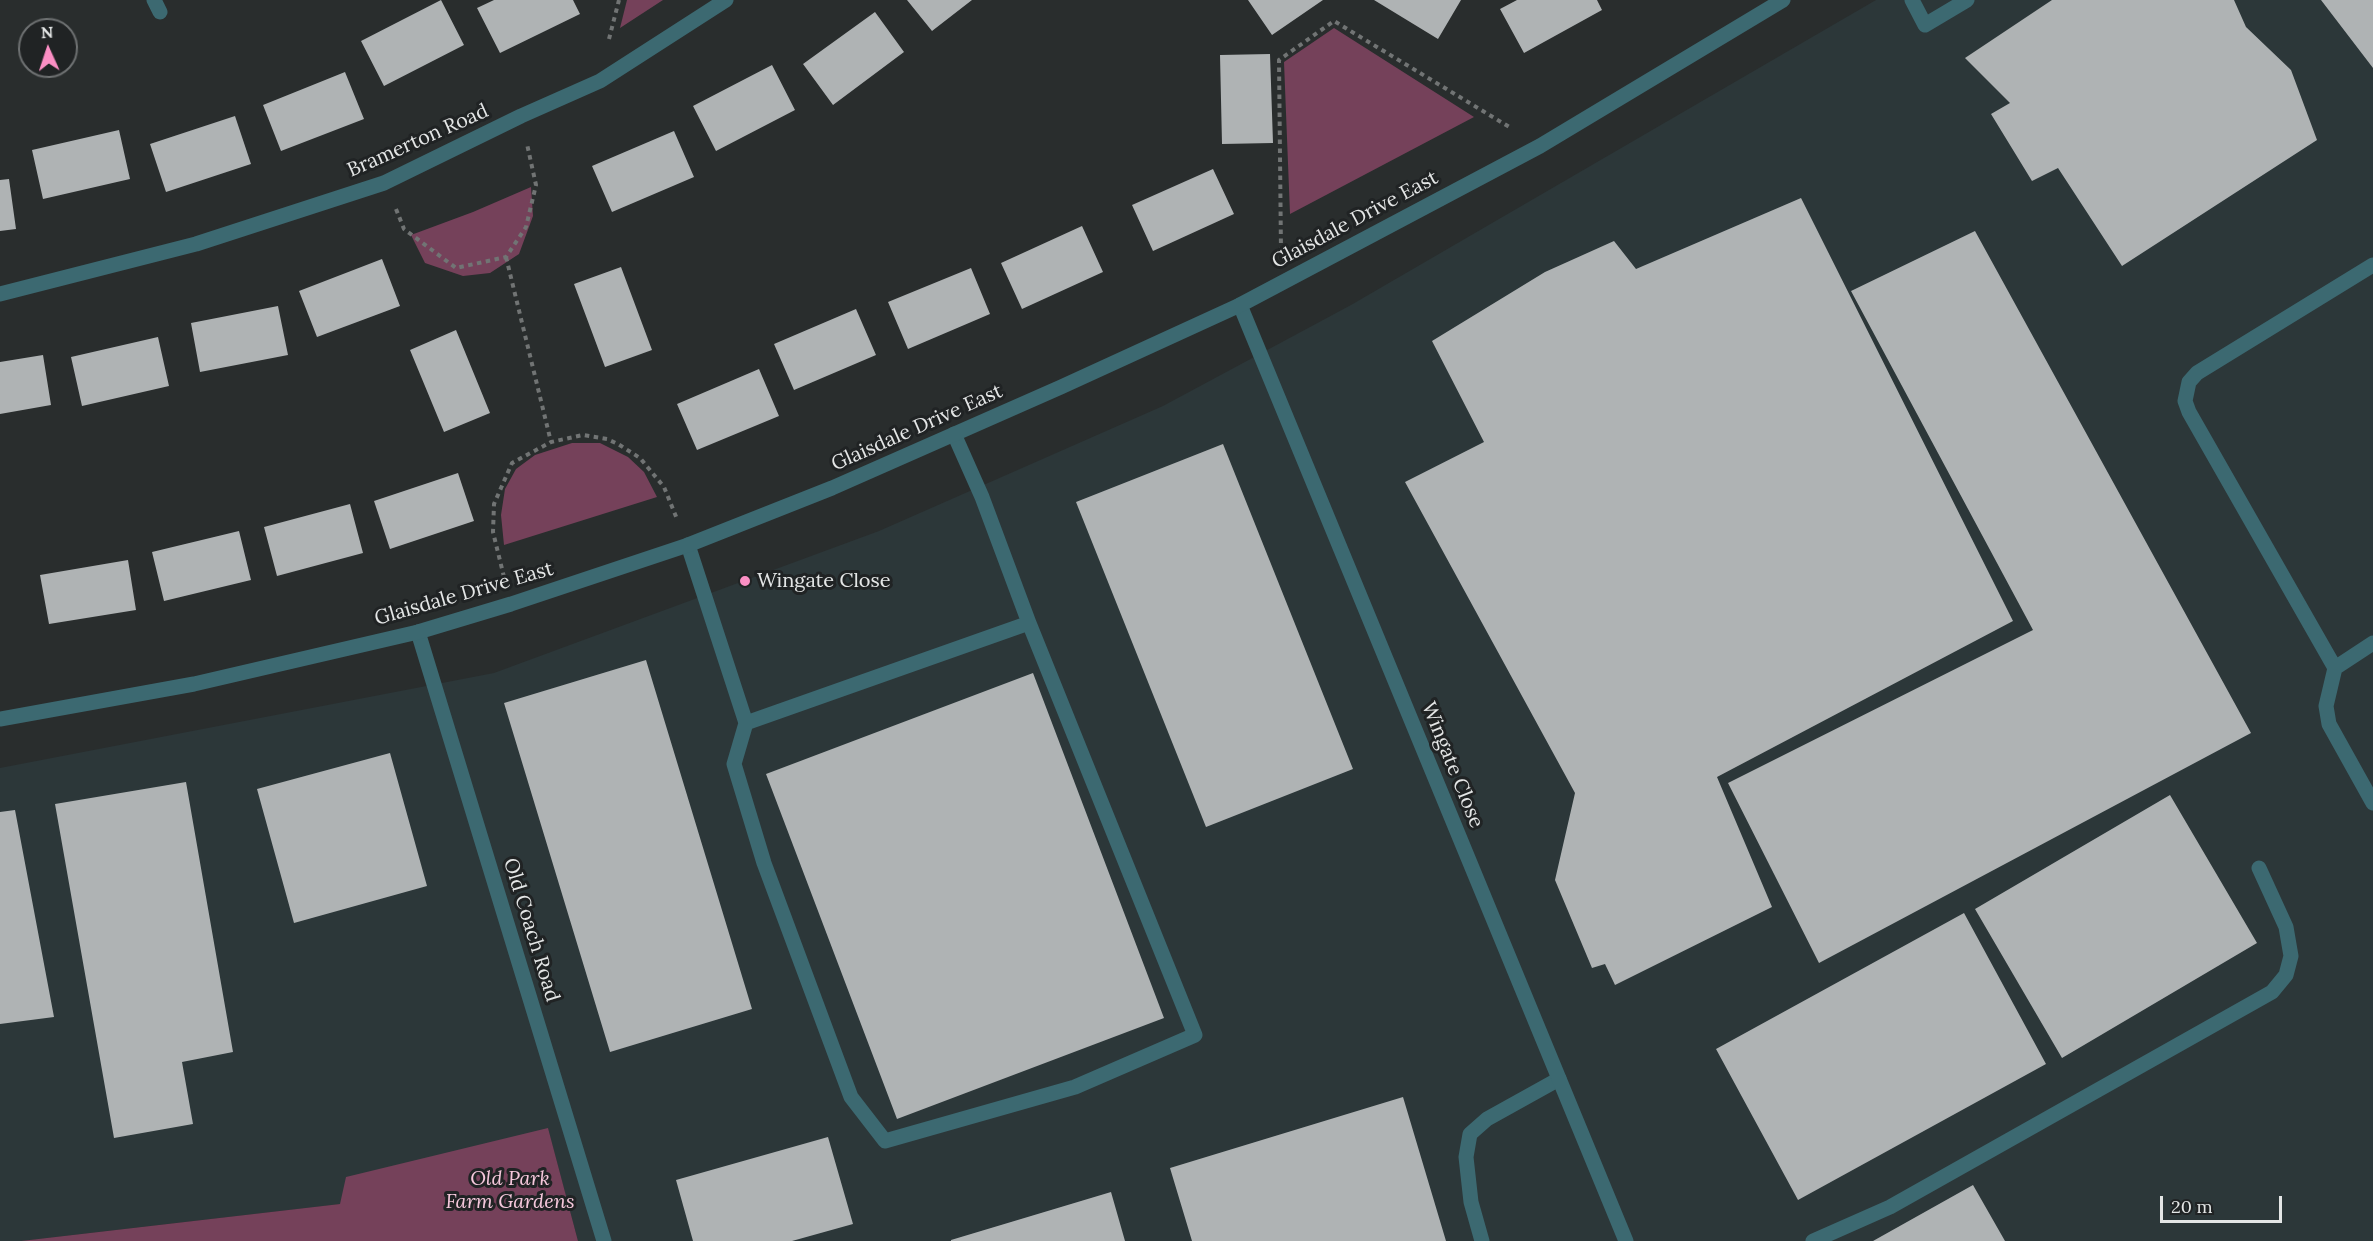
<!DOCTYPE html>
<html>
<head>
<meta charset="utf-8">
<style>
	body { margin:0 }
	#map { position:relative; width:2373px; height:1241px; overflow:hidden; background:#292d2d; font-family:Lora,serif }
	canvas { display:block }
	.north { position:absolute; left:18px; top:18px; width:60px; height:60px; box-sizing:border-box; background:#202324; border:2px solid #6e7172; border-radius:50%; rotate:357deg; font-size:16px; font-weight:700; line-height:24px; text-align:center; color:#e4e6e6 }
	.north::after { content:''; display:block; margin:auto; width:21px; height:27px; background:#fb8fc4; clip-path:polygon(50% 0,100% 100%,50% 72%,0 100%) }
	.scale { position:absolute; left:2160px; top:1196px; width:122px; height:27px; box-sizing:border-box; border:3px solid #e4e6e6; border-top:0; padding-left:8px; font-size:18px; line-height:21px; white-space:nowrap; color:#e4e6e6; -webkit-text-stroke:4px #202324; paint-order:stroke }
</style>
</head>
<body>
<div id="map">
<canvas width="2373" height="1241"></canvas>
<div class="north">N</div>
<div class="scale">20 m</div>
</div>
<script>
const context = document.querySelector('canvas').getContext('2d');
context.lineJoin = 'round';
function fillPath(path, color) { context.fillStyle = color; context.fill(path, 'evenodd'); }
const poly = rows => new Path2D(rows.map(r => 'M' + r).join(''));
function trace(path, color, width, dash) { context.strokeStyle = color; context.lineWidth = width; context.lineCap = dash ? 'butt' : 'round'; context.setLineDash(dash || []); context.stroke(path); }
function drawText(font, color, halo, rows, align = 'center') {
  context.font = font + ' Lora,serif'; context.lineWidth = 6; context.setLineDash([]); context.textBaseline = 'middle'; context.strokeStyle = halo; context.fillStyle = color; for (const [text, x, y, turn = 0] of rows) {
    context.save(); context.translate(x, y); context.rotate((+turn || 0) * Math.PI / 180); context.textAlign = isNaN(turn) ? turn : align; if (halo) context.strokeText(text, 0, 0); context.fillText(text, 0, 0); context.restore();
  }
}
fillPath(poly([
	[1876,0,2373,0,2373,1241,578,1241,548,1129,341,1204,21,1241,0,1241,0,768,494,673,879,531,1163,406,1351,305]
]), '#2c3739');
fillPath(poly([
	[627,0,663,0,620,28],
	[1334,28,1474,117,1290,214,1284,62],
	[531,187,533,216,519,254,490,273,463,276,425,263,411,235,473,212],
	[572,443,600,443,628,457,644,472,657,497,504,545,501,515,505,489,516,469,535,455],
	[548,1128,578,1241,21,1241,340,1204,346,1177]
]), '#75415a');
fillPath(poly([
	[441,0,464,45,384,86,361,41],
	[494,0,573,0,580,14,500,53,477,8],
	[907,0,972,0,932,31],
	[1248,0,1323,0,1272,35],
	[1374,0,1461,0,1438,39],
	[1517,0,1597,0,1602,10,1524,53,1500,9],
	[2052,0,2234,0,2246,27,2291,70,2317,140,2122,266,2058,168,2032,181,1991,114,2010,103,1965,58],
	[2321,0,2373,0,2373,68],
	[875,12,904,52,833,105,803,64],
	[1270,54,1273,143,1222,144,1220,55],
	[772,65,795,110,716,151,693,106],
	[345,72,364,119,281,151,263,105],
	[235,116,251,164,166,192,150,144],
	[119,130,130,179,43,199,32,150],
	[674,131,694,177,612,212,592,166],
	[1213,169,1234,214,1153,251,1132,205],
	[9,179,16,229,0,231,0,180],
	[1801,198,2013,621,1717,777,1772,907,1615,985,1605,964,1592,968,1555,880,1575,793,1405,482,1484,442,1432,341,1545,272,1614,241,1636,269],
	[1082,226,1103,272,1022,309,1001,263],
	[1975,231,2251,733,1819,963,1728,783,2033,630,1851,291],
	[382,259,400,306,317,337,299,291],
	[621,267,652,350,605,367,574,284],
	[971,268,990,314,908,349,888,302],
	[278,306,288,355,200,372,191,323],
	[856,309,876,355,794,390,774,344],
	[456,330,490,413,444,432,410,350],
	[158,337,169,386,82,406,71,357],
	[43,355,51,405,0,414,0,362],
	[759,369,779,416,697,450,677,404],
	[1223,444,1353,769,1206,827,1076,502],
	[458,473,474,521,390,549,374,501],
	[350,504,363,553,277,576,264,527],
	[239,531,251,580,164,601,152,552],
	[128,560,136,610,49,624,40,575],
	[646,660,752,1009,610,1052,504,703],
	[1033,673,1164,1018,897,1119,766,774],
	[390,753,427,886,294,923,257,789],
	[186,782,233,1052,182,1062,193,1124,114,1138,55,804],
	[2170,795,2257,943,2062,1058,1975,909],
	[15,810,54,1017,0,1024,0,812],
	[1964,913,2046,1064,1798,1200,1716,1049],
	[1403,1097,1446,1241,1192,1241,1170,1168],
	[828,1137,853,1224,792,1241,693,1241,676,1180],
	[1973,1185,2005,1241,1873,1241],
	[1111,1192,1125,1241,951,1241,951,1240]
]), '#afb3b4');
trace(poly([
	[609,39,619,0],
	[396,209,404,229,456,268,506,257,526,227,536,185,527,144],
	[1281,252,1279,60,1334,21,1511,128],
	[506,257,551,442],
	[504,577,493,532,494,504,512,463,551,442,583,435,607,439,618,444,640,458,664,487,677,519]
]), '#717474', 4, [4.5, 4.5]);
trace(poly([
	[154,0,160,12],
	[1912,0,1925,25,1967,0],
	[2373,265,2197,373,2189,382,2185,401,2189,412,2335,668,2326,706,2329,724,2373,803],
	[688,545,746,723,1029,623],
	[2335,668,2373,643],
	[746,723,734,764,764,863,851,1097,885,1141,1075,1087,1195,1035,1029,623,982,497,954,434],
	[1482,1241,1471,1202,1466,1157,1470,1134,1487,1119,1559,1079],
	[1813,1241,1890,1207,2272,992,2286,975,2291,956,2286,927,2259,868]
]), '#3c6971', 15);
trace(poly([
	[0,294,196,244,384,183,521,116,600,81,726,0],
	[1240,305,1626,1241],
	[418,632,604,1241]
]), '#3c6971', 15);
trace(poly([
	[0,719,194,684,418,632,511,604,688,545,832,488,1061,387,1240,305,1540,146,1783,0]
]), '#3c6971', 15);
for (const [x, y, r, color] of [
	[745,581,6,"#fb8fc4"]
]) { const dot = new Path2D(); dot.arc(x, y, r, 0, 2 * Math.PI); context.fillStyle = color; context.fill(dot); trace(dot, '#202324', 2); }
drawText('20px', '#e4e6e6', '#202324', [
	["Bramerton Road",418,141,-24],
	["Glaisdale Drive East",1355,220,-28],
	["Glaisdale Drive East",917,428,-24],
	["Glaisdale Drive East",464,594,-16],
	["Wingate Close",1452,765,68],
	["Old Coach Road",531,930,73]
]);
drawText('20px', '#e4e6e6', '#202324', [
	["Wingate Close",757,581]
], 'left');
drawText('italic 20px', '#f6c8dc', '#202324', [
	["Old Park",510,1179],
	["Farm Gardens",510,1202]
]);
</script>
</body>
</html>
